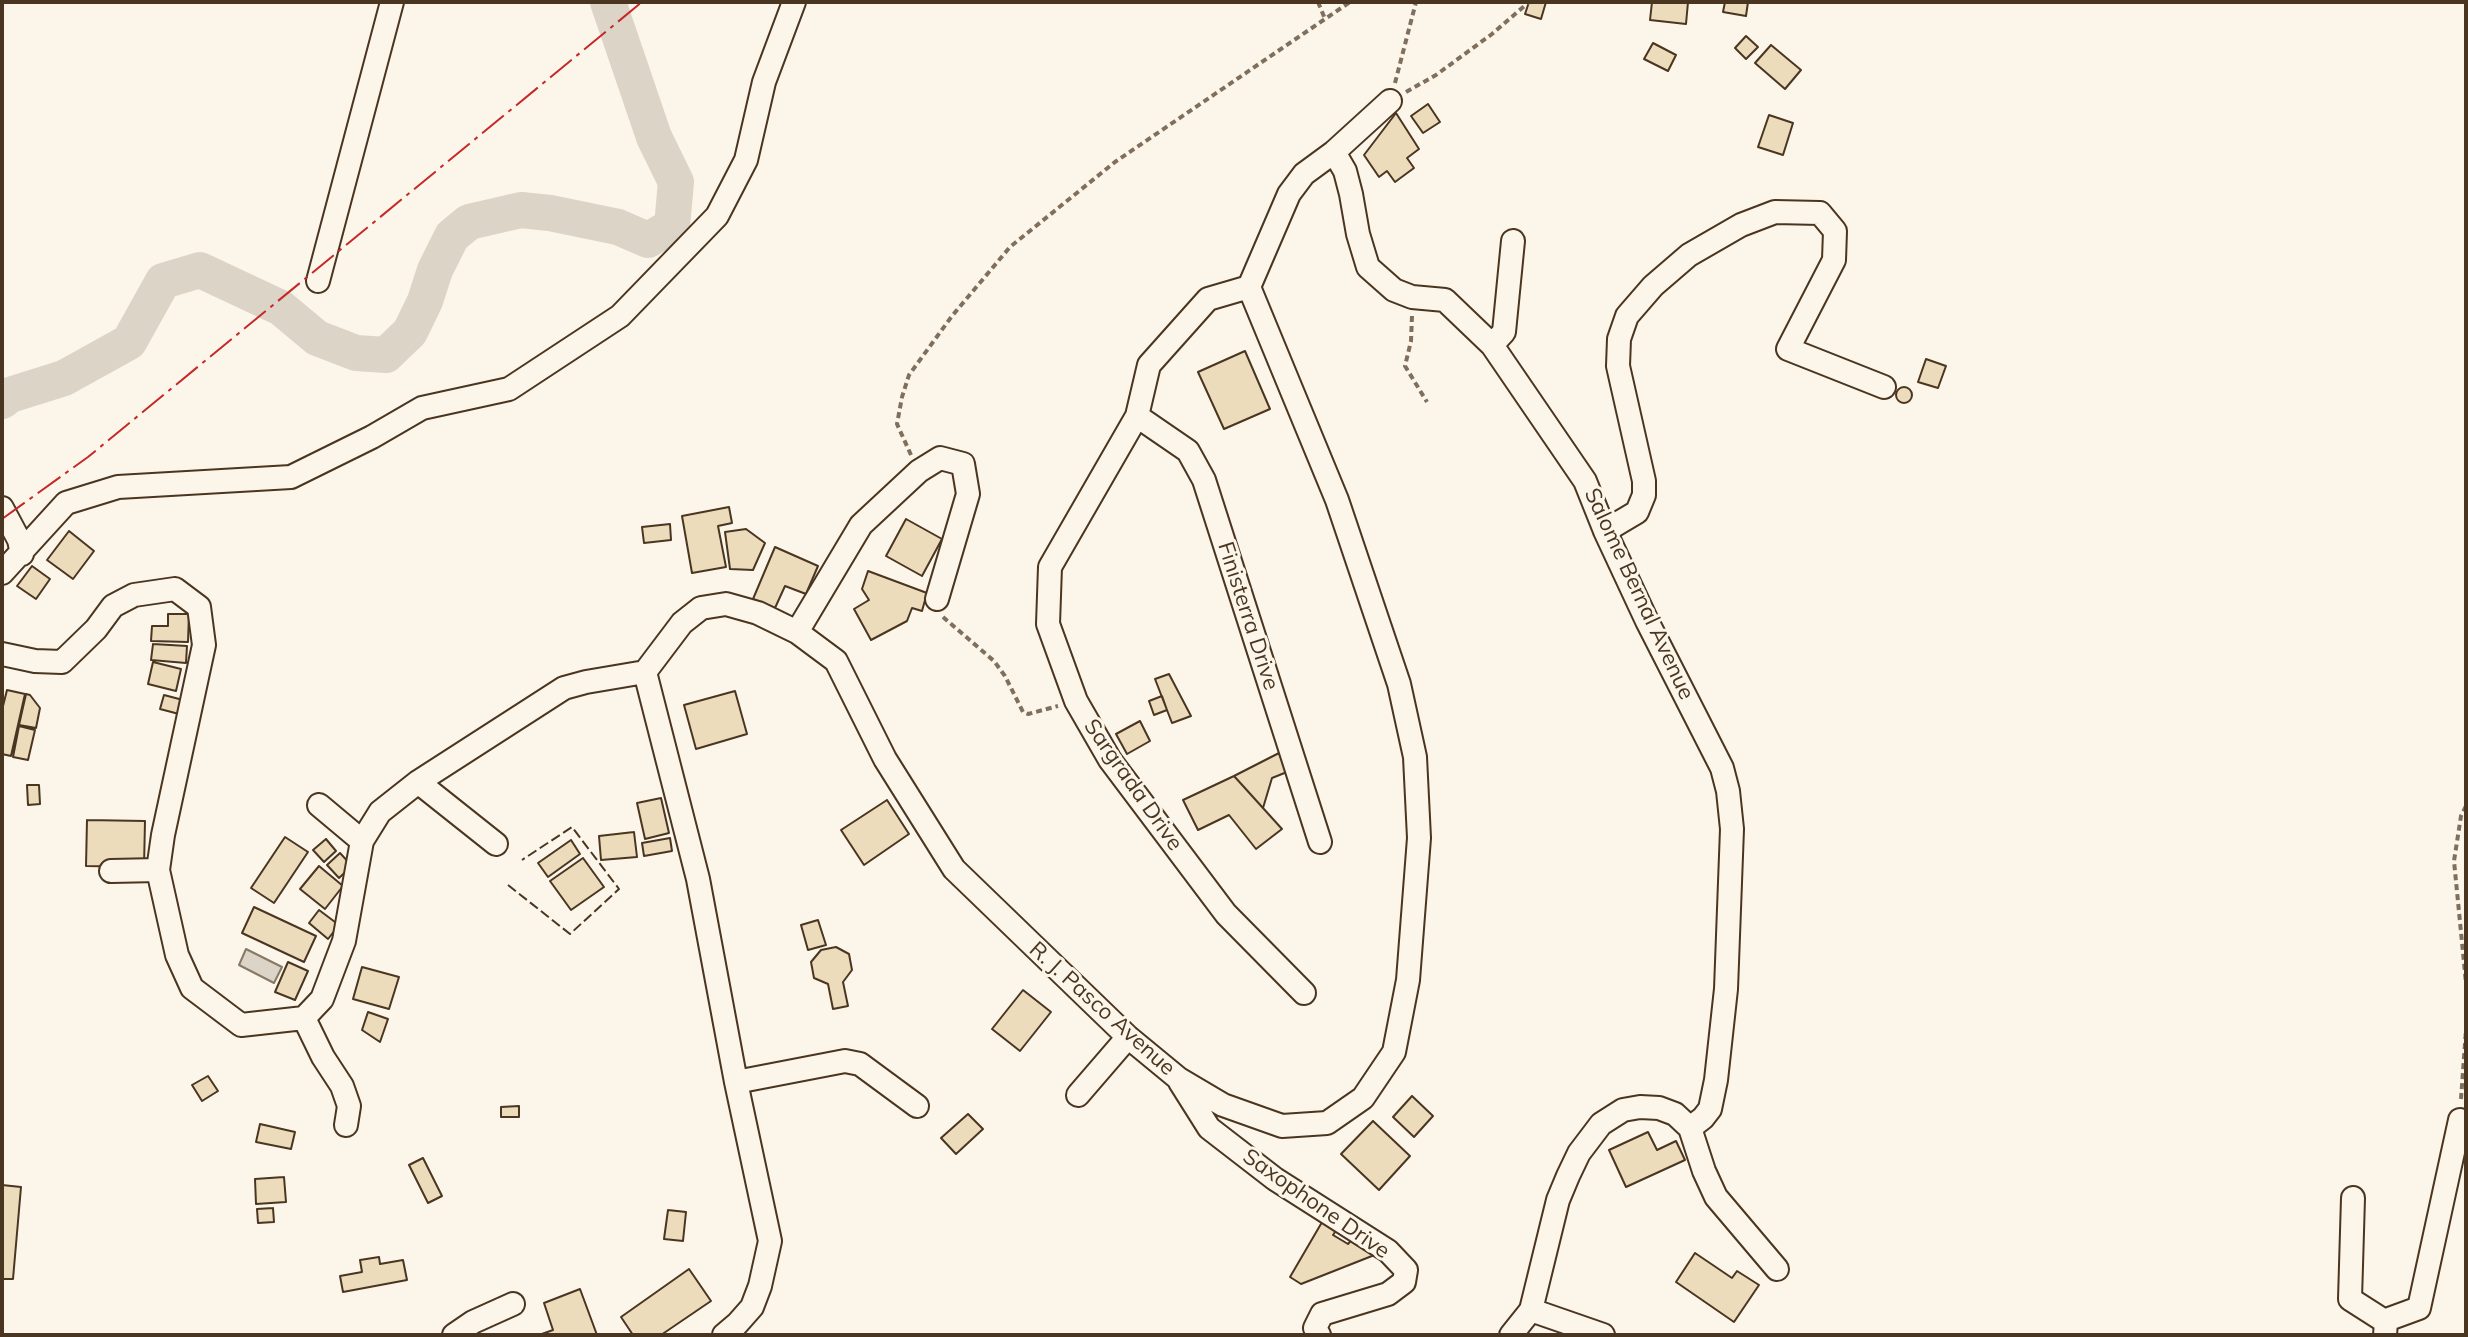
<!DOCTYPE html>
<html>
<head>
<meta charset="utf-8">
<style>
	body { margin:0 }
	#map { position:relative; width:2468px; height:1337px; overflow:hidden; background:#fbf6e9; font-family:Mulish,sans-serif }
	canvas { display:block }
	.frame { position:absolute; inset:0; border:4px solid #4a3520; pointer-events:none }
</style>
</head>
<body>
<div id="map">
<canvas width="2468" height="1337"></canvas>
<div class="frame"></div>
</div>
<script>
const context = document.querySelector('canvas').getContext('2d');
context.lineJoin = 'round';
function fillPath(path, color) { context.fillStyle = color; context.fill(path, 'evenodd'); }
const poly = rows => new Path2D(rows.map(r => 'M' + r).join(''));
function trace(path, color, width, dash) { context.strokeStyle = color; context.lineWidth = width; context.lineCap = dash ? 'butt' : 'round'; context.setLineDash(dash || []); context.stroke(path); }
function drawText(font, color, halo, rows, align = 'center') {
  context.font = font + ' Mulish,sans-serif'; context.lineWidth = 6; context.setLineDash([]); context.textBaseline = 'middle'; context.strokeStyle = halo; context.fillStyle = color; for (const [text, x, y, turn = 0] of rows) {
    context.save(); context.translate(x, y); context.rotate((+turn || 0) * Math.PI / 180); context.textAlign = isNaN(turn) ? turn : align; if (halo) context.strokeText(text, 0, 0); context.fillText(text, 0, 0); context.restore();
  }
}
const water = poly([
	[246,949,282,967,274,983,239,965,246,949]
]);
fillPath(water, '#dcd4c6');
trace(water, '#887966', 2);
trace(poly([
	[2,401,10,395,64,378,129,342,163,281,200,270,281,308,317,338,356,353,386,355,410,332,425,301,435,270,452,236,469,222,521,210,550,213,618,227,648,240,672,226,676,182,654,137,608,2]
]), '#dcd4c6', 36);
const building = poly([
	[1529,2,1546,2,1541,19,1525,14,1529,2],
	[1652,2,1688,2,1686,24,1650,20,1652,2],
	[1725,2,1748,2,1746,16,1723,12,1725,2],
	[1746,36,1758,47,1746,59,1735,48,1746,36],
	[1653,43,1676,55,1668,71,1644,59,1653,43],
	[1771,45,1801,70,1785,89,1755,63,1771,45],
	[1428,104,1440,122,1423,133,1411,116,1428,104],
	[1396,113,1419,149,1407,158,1414,168,1395,182,1387,171,1379,177,1364,155,1396,113],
	[1769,115,1793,123,1783,155,1758,147,1769,115],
	[1245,351,1270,409,1224,429,1198,372,1245,351],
	[1926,359,1946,366,1938,388,1918,382,1926,359],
	'1896 395a8 8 0 1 1 16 0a8 8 0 1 1-16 0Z',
	[729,507,732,523,718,526,726,567,692,573,682,516,729,507],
	[906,519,942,539,922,576,886,556,906,519],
	[670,524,671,540,644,543,642,527,670,524],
	[746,529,765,543,753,570,730,569,725,532,746,529],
	[69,531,94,551,73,579,47,560,69,531],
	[775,547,818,566,806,594,785,586,775,608,753,599,775,547],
	[32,566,50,579,36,599,17,586,32,566],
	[868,571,927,593,922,611,912,608,907,621,871,640,854,609,869,600,862,589,868,571],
	[168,614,189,614,188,642,151,641,152,626,168,626,168,614],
	[153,644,187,646,186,663,151,660,153,644],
	[153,662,181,669,176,691,148,684,153,662],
	[1169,674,1191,716,1172,723,1155,679,1169,674],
	[7,690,25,694,11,756,2,754,2,710,7,690],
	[735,691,747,734,696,749,684,705,735,691],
	[26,694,30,695,40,708,36,728,19,725,26,694],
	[164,695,183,700,179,714,160,709,164,695],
	[1162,696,1167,710,1154,715,1149,701,1162,696],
	[1140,721,1150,741,1127,754,1116,734,1140,721],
	[19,726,35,730,28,760,13,757,19,726],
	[1279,753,1287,772,1272,778,1263,808,1234,776,1279,753],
	[1234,776,1282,829,1256,849,1229,815,1198,830,1183,800,1234,776],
	[27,785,39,785,40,804,28,805,27,785],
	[661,798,669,833,645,839,637,803,661,798],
	[887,800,909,834,864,865,841,830,887,800],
	[87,820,145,821,144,867,86,866,87,820],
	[634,832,637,857,601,860,599,836,634,832],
	[285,837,308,852,274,903,251,888,285,837],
	[670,838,672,851,644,856,642,843,670,838],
	[326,839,336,851,324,862,313,850,326,839],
	[571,840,580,854,548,877,538,863,571,840],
	[340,853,352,866,339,878,327,865,340,853],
	[583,858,604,887,571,910,550,881,583,858],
	[319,866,343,886,325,909,300,889,319,866],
	[254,907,316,936,304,962,242,933,254,907],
	[319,910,339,925,328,939,309,923,319,910],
	[818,920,826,945,808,950,801,925,818,920],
	[836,947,849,954,852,970,843,982,848,1006,833,1009,828,984,814,978,811,962,821,950,836,947],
	[288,962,308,971,295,1000,275,992,288,962],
	[362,967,399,977,389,1009,353,999,362,967],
	[1023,990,1051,1012,1020,1051,992,1029,1023,990],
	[368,1012,388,1019,380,1042,362,1030,368,1012],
	[208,1076,218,1091,202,1101,192,1085,208,1076],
	[1412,1096,1433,1116,1414,1137,1393,1117,1412,1096],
	[519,1106,519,1117,501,1117,501,1107,519,1106],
	[968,1114,983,1129,956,1154,941,1138,968,1114],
	[1373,1121,1410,1156,1379,1190,1341,1154,1373,1121],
	[260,1124,295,1132,291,1149,256,1142,260,1124],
	[1648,1132,1657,1150,1676,1141,1685,1160,1626,1187,1609,1150,1648,1132],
	[423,1158,442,1196,428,1203,409,1165,423,1158],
	[284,1177,286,1202,256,1204,255,1179,284,1177],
	[2,1185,21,1187,13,1279,2,1279,2,1185],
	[273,1208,274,1222,258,1223,257,1209,273,1208],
	[668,1210,686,1212,683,1241,664,1239,668,1210],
	[1325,1217,1340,1225,1333,1235,1348,1244,1355,1236,1377,1254,1301,1284,1290,1277,1325,1217],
	[1695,1253,1732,1278,1737,1271,1759,1285,1734,1322,1676,1282,1695,1253],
	[379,1257,380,1264,403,1260,407,1280,343,1292,340,1276,362,1272,360,1260,379,1257],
	[689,1269,711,1301,661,1335,633,1335,621,1317,689,1269],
	[580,1289,597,1335,539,1335,553,1330,544,1303,580,1289]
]);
fillPath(building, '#ecdcbc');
trace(building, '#4a3520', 2);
const minor = poly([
	[1334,152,1345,171,1351,194,1358,234,1368,267,1394,290,1412,297,1445,300,1492,345,1585,481,1605,531,1647,621,1722,768,1728,791,1732,829,1726,989,1716,1080,1710,1109,1703,1118,1690,1128],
	[318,281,392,2],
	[1249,287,1208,299,1149,365,1137,416,1050,567,1048,624,1076,701,1110,760,1226,914,1304,993],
	[1249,287,1289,194,1304,174,1334,152,1390,101],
	[1492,345,1504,332,1513,241],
	[1137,416,1188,451,1204,480,1320,842],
	[2,508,19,540,22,554],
	[1605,531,1637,512,1644,495,1644,481,1618,366,1619,339,1627,316,1653,286,1689,255,1741,225,1775,212,1820,213,1835,231,1834,260,1788,349,1884,387],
	[2,573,66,503,118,487,291,477,372,437,422,408,509,389,620,316,717,216,746,160,764,82,794,2],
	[797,632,861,525,919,471,940,458,963,464,968,494,937,599],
	[2,654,35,661,62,662,96,629,113,606,134,595,175,589,199,607,204,645,163,835,158,870,177,955,192,988,241,1025,304,1018,322,999,344,941,362,841,380,812,418,782,564,688,586,682,645,672],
	[645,672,682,623,701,608,726,604,758,613,797,632,836,661,885,759,954,869,1128,1037,1179,1079,1223,1105,1282,1126,1327,1123,1363,1098,1394,1052,1408,980,1419,838,1415,757,1399,684,1337,500,1249,287],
	[645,672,698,879,736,1082,770,1241,760,1286,752,1307,737,1324,724,1335],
	[418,782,496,844],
	[319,805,362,841],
	[111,871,158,870],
	[304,1018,323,1057,342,1086,349,1106,346,1125],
	[736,1082,845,1061,860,1064,917,1106],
	[1180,1082,1209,1128,1275,1179,1388,1251,1406,1270,1404,1282,1388,1294,1322,1314,1315,1328,1319,1335],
	[1078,1095,1128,1037],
	[1690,1128,1704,1171,1716,1197,1777,1269],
	[2353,1198,2350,1299,2386,1322],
	[1531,1310,1603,1335],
	[454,1335,473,1322,513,1304],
	[1511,1335,1531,1310,1558,1200,1568,1176,1579,1153,1601,1124,1623,1110,1640,1107,1659,1108,1675,1114,1690,1128],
	[2385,1335,2386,1322,2389,1319,2419,1308,2460,1120]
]);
trace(minor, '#4a3520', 26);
trace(poly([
	[1318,2,1325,19],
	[1395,83,1416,2],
	[1406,92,1436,75,1492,34,1529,2],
	[1412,316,1411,341,1405,366,1427,402],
	[911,455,897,424,902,397,909,375,952,316,1010,247,1115,162,1350,2],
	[943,617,994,661,1005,676,1023,712,1028,714,1058,706],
	[2466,806,2461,816,2454,861,2466,983],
	[2461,1099,2466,1030]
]), '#7f6f5c', 4, [6, 4]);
trace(minor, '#fbf6e9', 22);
trace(poly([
	[508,885,570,934,619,889,572,827,522,860]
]), '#4a3520', 2, [10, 4]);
trace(poly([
	[2,519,88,457,642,2]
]), '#c62828', 2, [28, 6, 4, 6]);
drawText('22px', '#4a3520', '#fbf6e9', [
	["Salome Bernal Avenue",1639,594,65],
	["Finisterra Drive",1248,616,72],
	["Sargrada Drive",1133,785,55],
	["R. J. Pasco Avenue",1102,1009,42],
	["Saxophone Drive",1316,1204,35]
]);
</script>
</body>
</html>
